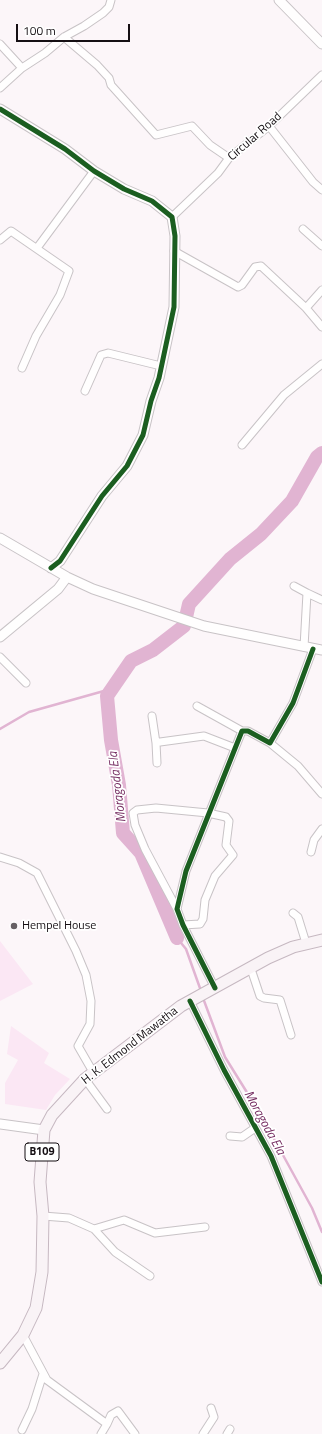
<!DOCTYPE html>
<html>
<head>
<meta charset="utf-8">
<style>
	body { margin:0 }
	#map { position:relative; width:322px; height:1434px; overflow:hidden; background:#fcf6f9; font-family:"Titillium Web",sans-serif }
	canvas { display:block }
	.scale { position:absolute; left:16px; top:24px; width:114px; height:18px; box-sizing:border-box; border:2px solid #150f13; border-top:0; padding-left:5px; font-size:12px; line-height:14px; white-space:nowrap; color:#150f13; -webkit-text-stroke:3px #fff; paint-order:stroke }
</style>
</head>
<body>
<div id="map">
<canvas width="322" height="1434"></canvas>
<div class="scale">100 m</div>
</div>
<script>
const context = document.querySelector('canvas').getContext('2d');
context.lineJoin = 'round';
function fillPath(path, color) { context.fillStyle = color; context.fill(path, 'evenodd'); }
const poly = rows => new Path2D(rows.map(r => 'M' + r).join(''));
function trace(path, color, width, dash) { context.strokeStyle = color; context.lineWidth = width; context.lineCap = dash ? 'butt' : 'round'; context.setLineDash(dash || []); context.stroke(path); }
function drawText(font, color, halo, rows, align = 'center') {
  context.font = font + ' "Titillium Web",sans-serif'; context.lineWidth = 3.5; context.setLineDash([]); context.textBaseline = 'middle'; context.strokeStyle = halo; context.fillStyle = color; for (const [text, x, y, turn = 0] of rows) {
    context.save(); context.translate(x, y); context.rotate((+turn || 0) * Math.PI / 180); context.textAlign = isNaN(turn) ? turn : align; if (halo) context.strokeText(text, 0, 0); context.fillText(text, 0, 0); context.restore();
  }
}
fillPath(poly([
	[0,941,33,984,0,1001],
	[11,1026,49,1053,44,1063,70,1079,55,1095,46,1110,5,1104,5,1083,18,1060,7,1054]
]), '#fbe7f4');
trace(poly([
	[0,729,29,712,111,689],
	[177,938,186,949,201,991],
	[203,998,225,1057,261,1115,312,1208,322,1232]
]), '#e1b4d2', 2.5);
trace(poly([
	[177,938,141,853,123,833,119,785,111,740,107,696,131,661,153,650,184,626,189,604,230,559,261,534,292,501,317,457,322,453]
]), '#e1b4d2', 14);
const street = poly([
	[64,37,97,65,109,78,111,85,156,135,192,126,210,145,229,158],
	[0,44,22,68],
	[0,88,22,68,45,53,64,37,84,26,103,13,109,7,111,0],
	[269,126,313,182,322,190],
	[172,217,218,173,229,158,269,126,322,75],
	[303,229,322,246],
	[0,240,11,231,69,271,60,295,36,336,22,368],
	[37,248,94,171],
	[174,251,238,287,242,285,255,267,261,266,306,308,322,327],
	[306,308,322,290],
	[85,391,101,355,108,353,161,366],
	[242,445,284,395,322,364],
	[294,586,307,593],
	[304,647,307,593,322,600],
	[0,657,26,683],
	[197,706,242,731],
	[152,716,156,743],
	[270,743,298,766,322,794],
	[157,763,156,743,160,742,204,736,235,748],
	[311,852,314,840,322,829],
	[0,857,19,863,37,873,76,951,86,975,91,1001,90,1024,78,1046,93,1072],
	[177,909,145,849,135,825,133,813,137,810,156,808,208,813,226,817,229,821,226,845,233,855,215,876,205,900,203,919,200,924,183,925],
	[293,913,298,917,306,943],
	[251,969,260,996,264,998,280,1000,291,1035],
	[215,988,183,925,177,909,186,871,242,731,248,731,270,743,293,703,313,649],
	[190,1001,224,1070,271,1156,322,1282],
	[85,1079,107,1109],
	[230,1136,242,1137,255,1128],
	[43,1216,69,1218,94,1229,115,1252,150,1276],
	[94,1229,124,1220,155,1233,205,1227],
	[23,1335,47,1380,107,1424,101,1434],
	[107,1424,111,1415,118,1411,135,1434],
	[22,1430,32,1409,43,1374],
	[203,1434,214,1417,211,1408],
	[227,1434,230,1429]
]);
const secondary = poly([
	[279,0,322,44],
	[0,109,65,149,94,171,124,189,152,201,172,217,175,236,174,307,159,378,151,401,143,435,127,466,102,496,60,561,51,568],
	[0,538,67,577,93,589,204,626,322,650],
	[0,637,58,589,67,577],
	[0,1124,44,1130]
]);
const primary = poly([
	[0,1363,23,1335,36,1308,42,1272,43,1216,40,1182,44,1130,52,1115,85,1079,181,1006,268,958,293,947,322,940]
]);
trace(street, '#c8c3c6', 9);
trace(secondary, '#c8c3c6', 11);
trace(primary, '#c6b8c1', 13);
trace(street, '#fffefe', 7);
trace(secondary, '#fffefe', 9);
trace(primary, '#f9f3f6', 11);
trace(poly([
	[0,109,65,149,94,171,124,189,152,201,172,217,175,236,174,307,159,378,151,401,143,435,127,466,102,496,60,561,51,568],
	[215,988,183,925,177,909,186,871,242,731,248,731,270,743,293,703,313,649],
	[190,1001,224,1070,271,1156,322,1282]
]), '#1b5e20', 5);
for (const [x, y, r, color] of [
	[14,926,4,"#666064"]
]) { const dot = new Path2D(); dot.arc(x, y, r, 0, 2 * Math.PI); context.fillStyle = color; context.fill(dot); trace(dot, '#fff', 1.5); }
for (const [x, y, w] of [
	[42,1152,34]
]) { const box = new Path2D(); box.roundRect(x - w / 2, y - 9, w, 18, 3); context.fillStyle = '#fff'; context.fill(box); trace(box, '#150f13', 1); }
drawText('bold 11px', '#150f13', null, [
	["B109",42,1152]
]);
drawText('12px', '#150f13', '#fff', [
	["Circular Road",255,137,-41],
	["H. K. Edmond Mawatha",130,1046,-38]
]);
drawText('12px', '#150f13', '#fff', [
	["Hempel House",22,926]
], 'left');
drawText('italic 13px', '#732a5f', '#fff', [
	["Moragoda Ela",118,787,-97],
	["Moragoda Ela",264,1123,61]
]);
</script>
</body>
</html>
